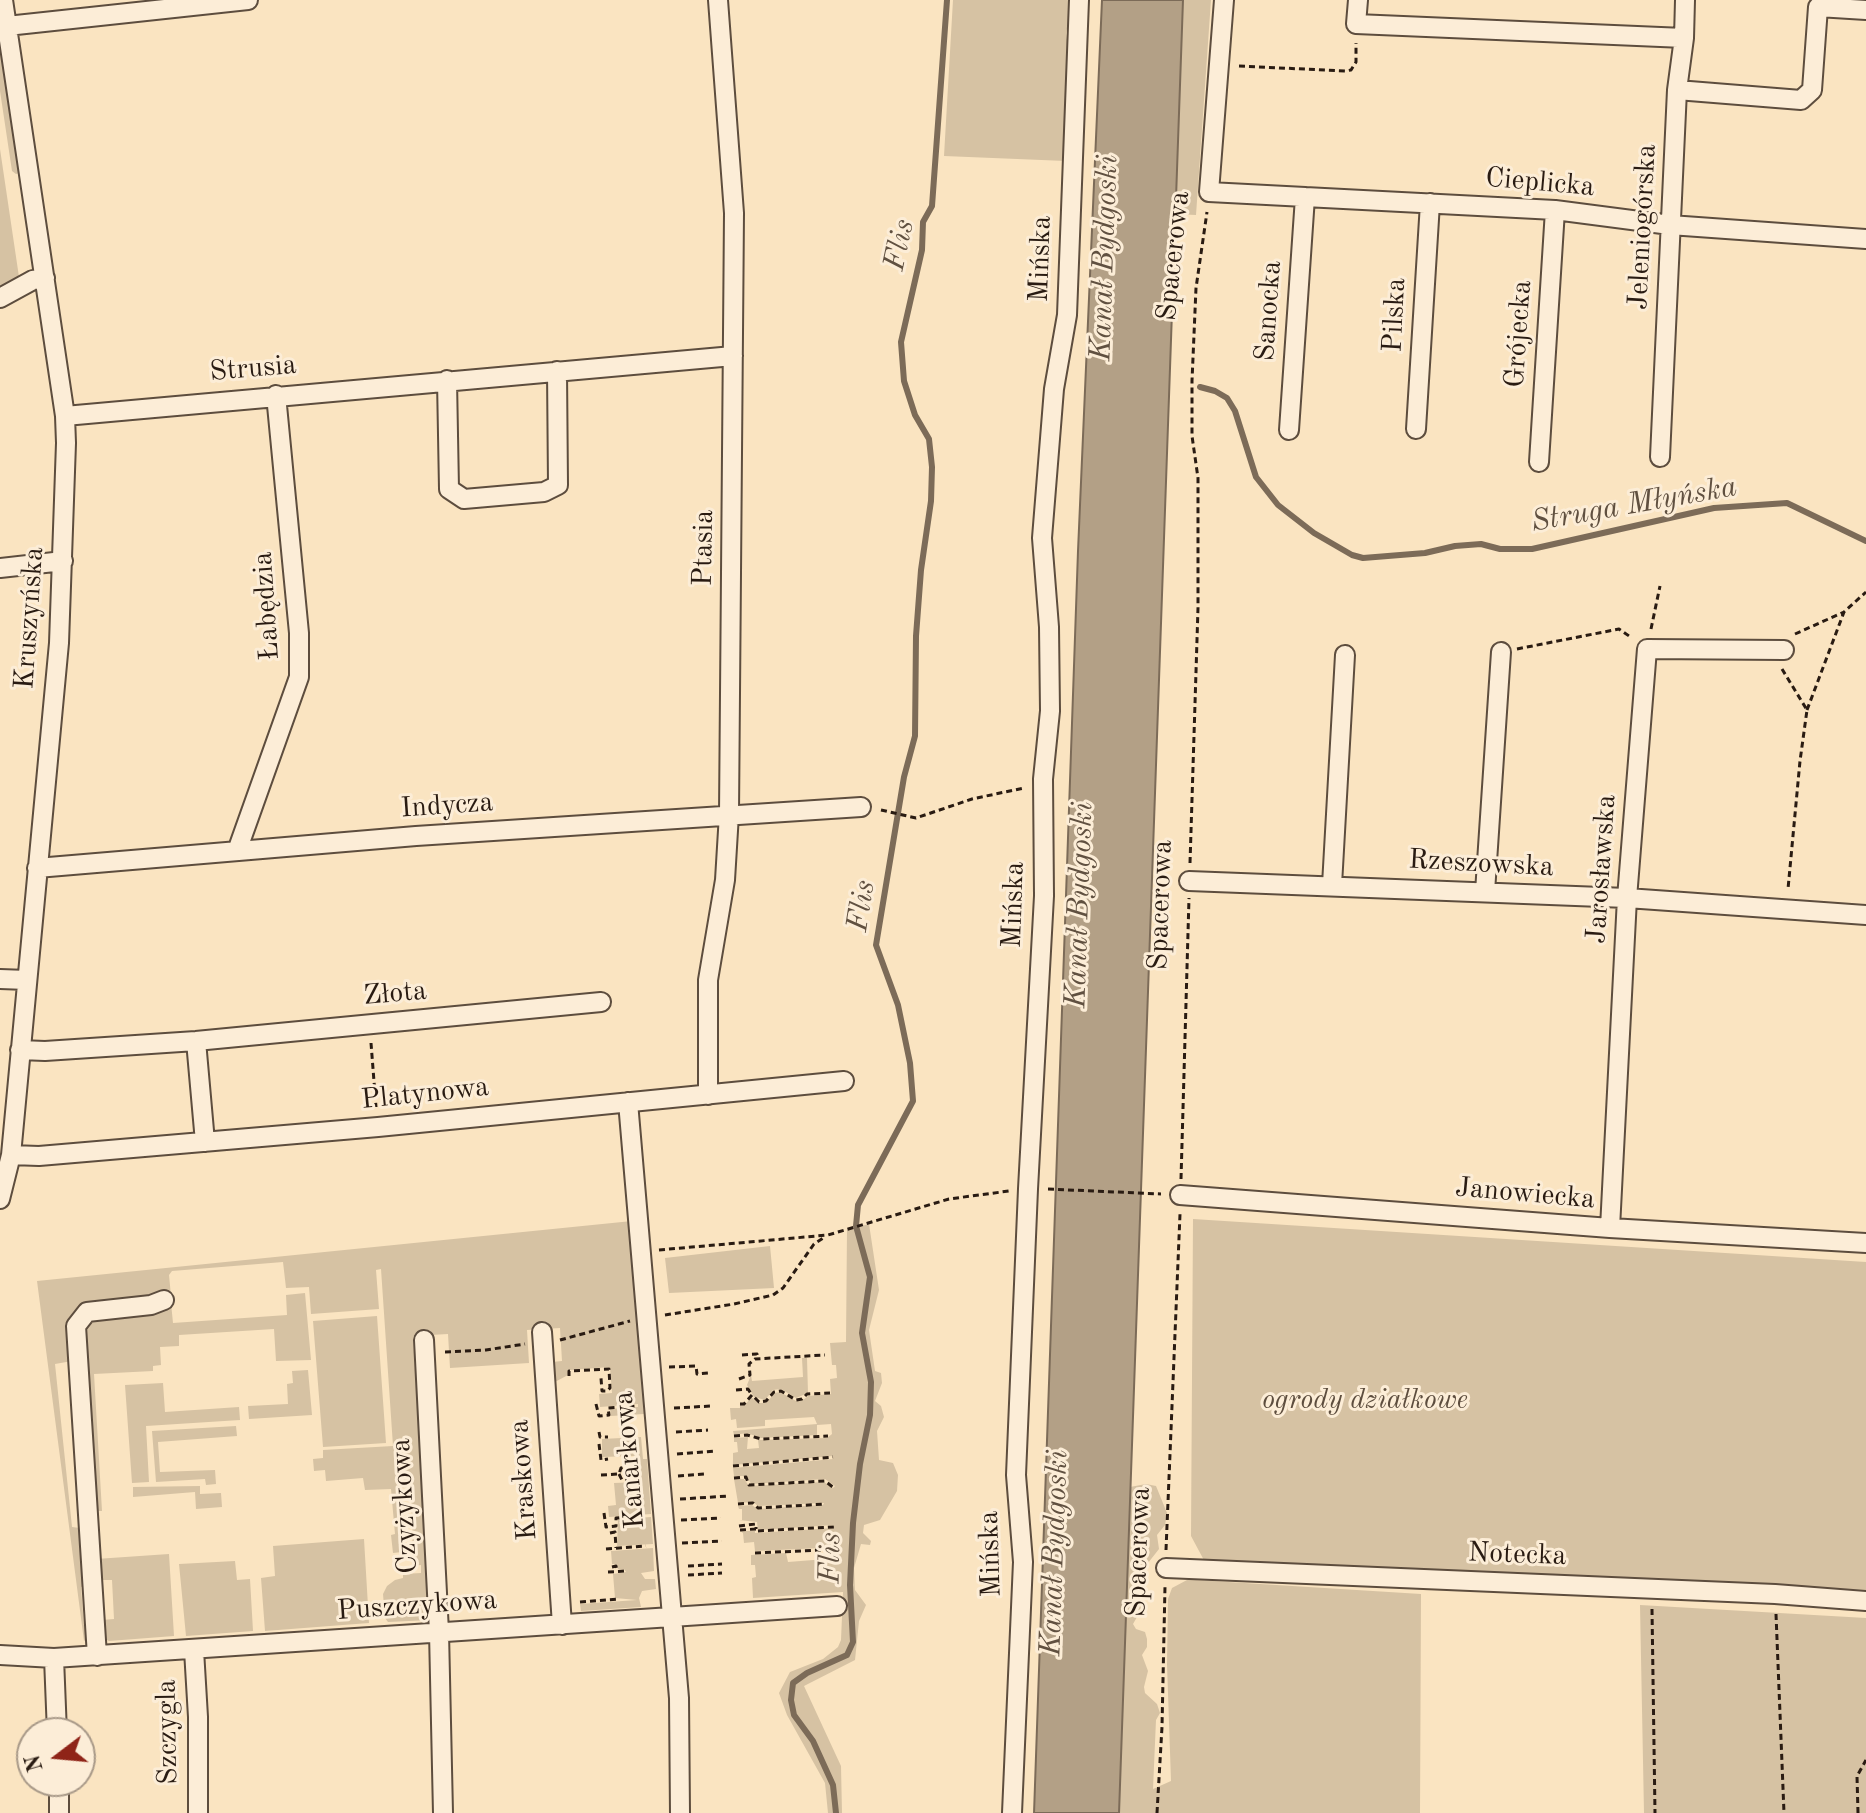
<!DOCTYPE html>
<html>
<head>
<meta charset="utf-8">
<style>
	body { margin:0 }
	#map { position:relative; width:1866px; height:1813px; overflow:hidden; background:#fae4c1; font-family:"Old Standard TT",serif }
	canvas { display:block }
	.north { position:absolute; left:16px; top:1717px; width:80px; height:80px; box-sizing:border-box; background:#fcedd7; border:2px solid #a89988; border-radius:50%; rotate:254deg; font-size:22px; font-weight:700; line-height:32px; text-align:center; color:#291b12 }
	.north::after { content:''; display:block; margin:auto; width:28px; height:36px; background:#8f2418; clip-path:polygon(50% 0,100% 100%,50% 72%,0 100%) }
</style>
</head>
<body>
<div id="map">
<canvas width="1866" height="1813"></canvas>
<div class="north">N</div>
</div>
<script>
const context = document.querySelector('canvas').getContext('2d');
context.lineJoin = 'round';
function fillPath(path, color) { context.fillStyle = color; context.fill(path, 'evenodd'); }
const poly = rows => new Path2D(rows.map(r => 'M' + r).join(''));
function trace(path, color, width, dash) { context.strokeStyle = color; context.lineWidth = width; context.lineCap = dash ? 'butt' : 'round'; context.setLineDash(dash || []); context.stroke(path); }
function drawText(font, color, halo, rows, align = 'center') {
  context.font = font + ' "Old Standard TT",serif'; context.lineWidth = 6; context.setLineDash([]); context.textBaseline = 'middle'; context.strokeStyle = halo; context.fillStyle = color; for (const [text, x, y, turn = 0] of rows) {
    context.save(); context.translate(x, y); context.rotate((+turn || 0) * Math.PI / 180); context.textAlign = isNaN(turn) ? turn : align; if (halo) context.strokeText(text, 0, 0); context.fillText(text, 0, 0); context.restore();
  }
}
fillPath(poly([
	[953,0,1073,0,1066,33,1071,67,1066,161,944,156],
	[1183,0,1211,0,1196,215,1174,214],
	[0,41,20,173,16,174,12,171,0,91],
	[0,149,19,277,0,287],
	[1193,1219,1866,1262,1866,1593,1206,1564,1191,1536],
	[632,1221,644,1414,611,1416,610,1409,638,1407,638,1404,600,1407,599,1394,612,1393,610,1367,570,1370,568,1375,553,1383,552,1362,562,1361,560,1328,527,1330,529,1363,450,1368,448,1334,413,1336,430,1620,388,1622,385,1618,383,1594,387,1586,395,1580,403,1578,403,1574,421,1573,421,1565,413,1566,411,1487,399,1488,402,1552,393,1553,391,1535,395,1534,391,1489,365,1490,363,1478,326,1481,325,1470,314,1471,313,1459,323,1458,323,1450,393,1446,381,1269,376,1270,379,1309,311,1314,309,1287,286,1288,283,1262,172,1271,169,1275,171,1296,83,1305,76,1309,70,1319,72,1361,55,1364,72,1527,80,1528,86,1586,81,1587,84,1626,87,1627,90,1637,84,1641,37,1281],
	[869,1224,879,1290,869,1330,875,1371,881,1373,882,1383,875,1401,881,1406,884,1417,877,1431,879,1460,893,1463,898,1475,897,1491,880,1520,864,1525,863,1533,871,1541,870,1545,861,1544,854,1568,855,1590,866,1605,859,1621,855,1660,804,1686,841,1766,842,1813,828,1813,825,1783,787,1715,779,1693,790,1672,823,1659,838,1647,841,1640,843,1592,753,1598,752,1578,756,1577,755,1565,751,1565,751,1555,786,1553,788,1562,839,1558,822,1548,755,1551,754,1542,744,1543,743,1533,740,1531,755,1531,755,1533,834,1528,834,1525,758,1530,757,1522,739,1520,742,1520,742,1509,739,1509,738,1506,752,1505,757,1509,823,1505,824,1503,758,1506,753,1502,738,1503,734,1479,744,1479,749,1486,824,1482,833,1488,835,1486,825,1479,751,1484,747,1476,734,1476,733,1468,833,1459,833,1456,733,1465,733,1453,738,1452,737,1442,734,1442,734,1438,748,1437,747,1449,759,1448,758,1440,827,1438,832,1434,831,1424,817,1425,817,1435,761,1438,747,1433,734,1435,733,1431,817,1424,814,1417,765,1420,765,1426,737,1428,736,1419,731,1420,730,1408,740,1408,740,1405,746,1404,751,1397,758,1403,766,1403,775,1393,780,1392,796,1401,803,1400,808,1396,831,1394,830,1379,837,1378,836,1365,832,1365,830,1343,846,1342,847,1230],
	[770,1246,774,1288,669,1293,665,1258],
	[305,1293,311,1360,276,1361,274,1329,179,1335,179,1346,160,1347,161,1365,153,1366,153,1371,94,1374,102,1511,98,1511,101,1553,96,1554,81,1338,88,1321,171,1303,173,1323,287,1315,286,1295],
	[377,1316,386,1443,323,1447,313,1321],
	[802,1358,807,1358,808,1393,796,1398,781,1389,773,1390,765,1400,754,1397,747,1385,751,1375,752,1381,803,1377],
	[308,1370,312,1415,249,1419,248,1406,288,1404,287,1384,293,1383,292,1371],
	[163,1383,165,1412,239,1407,240,1420,146,1426,149,1482,132,1483,125,1385],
	[236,1426,237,1436,158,1442,160,1472,215,1470,216,1484,206,1485,205,1479,156,1482,152,1431],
	[641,1437,643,1459,647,1459,651,1514,609,1517,608,1506,616,1505,614,1483,639,1482,641,1472,632,1468,629,1460,636,1459,634,1456,602,1457,602,1439],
	[1146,1484,1156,1486,1167,1513,1165,1525,1157,1535,1159,1549,1137,1577,1141,1610,1133,1624,1136,1629,1145,1632,1147,1639,1147,1647,1142,1655,1148,1671,1144,1687,1145,1693,1157,1704,1160,1713,1156,1720,1153,1789,1171,1781,1167,1664,1168,1599,1172,1588,1187,1580,1196,1580,1421,1594,1420,1813,1119,1813,1130,1487],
	[200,1486,200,1494,221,1493,222,1507,196,1509,195,1492,133,1497,133,1487],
	[651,1517,653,1544,617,1546,618,1519,622,1519,619,1523,624,1526,627,1522,622,1519],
	[364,1539,369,1623,265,1631,261,1578,275,1576,273,1546],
	[653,1548,654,1571,641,1573,645,1579,655,1579,656,1589,642,1591,639,1598,641,1607,581,1611,580,1604,637,1600,615,1598,613,1574,626,1572,624,1569,618,1569,617,1564,612,1564,611,1551],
	[169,1554,174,1636,109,1641,101,1637,102,1620,114,1619,112,1580,99,1580,96,1559],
	[235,1561,237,1580,250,1579,253,1631,186,1636,179,1564],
	[1640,1605,1866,1618,1866,1813,1644,1813]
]), '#d6c2a3');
const water = poly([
	[1102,0,1183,0,1119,1813,1034,1813,1078,551,1102,0]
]);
fillPath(water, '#b3a086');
trace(water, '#7c6b58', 2);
trace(poly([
	[1200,387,1215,391,1227,398,1235,411,1256,477,1278,505,1314,533,1352,555,1363,558,1425,553,1455,546,1481,544,1500,549,1532,549,1714,508,1787,503,1866,541],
	[836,1813,833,1785,813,1741,794,1715,791,1700,793,1683,807,1673,847,1655,853,1642,850,1585,853,1523,860,1464,870,1415,871,1382,862,1333,870,1277,856,1226,858,1205,913,1101,910,1063,898,1005,876,945,904,777,915,736,916,636,921,570,931,501,932,467,929,439,915,415,904,381,901,342,922,250,923,222,932,206,947,0]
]), '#7c6b58', 6);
const minor = poly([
	[1224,0,1209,192,1555,210,1670,225,1866,239],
	[1358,0,1356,24,1684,38],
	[7,26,248,0],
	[1677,90,1801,100,1812,90,1818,7,1866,10],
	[0,298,33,280,45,278],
	[447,380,449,489,464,499,544,492,558,485,557,371],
	[65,416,733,356],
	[1416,429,1430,203],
	[1289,430,1305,197],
	[1660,457,1677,90,1684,38,1685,0],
	[1539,462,1555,210],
	[0,568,63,561],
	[237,851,299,677,299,633,276,395],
	[37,868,416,836,861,807],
	[1189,881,1627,898,1866,915],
	[1332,885,1345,655],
	[1485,892,1501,652],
	[0,979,27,980],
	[196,1041,205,1142],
	[20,1050,45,1051,196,1041,601,1002],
	[708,1095,708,980,725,880,729,814,734,213,718,0],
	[628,1102,679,1698,680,1813],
	[11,1155,39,1156,378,1127,844,1081],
	[1180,1195,1610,1228,1866,1243],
	[0,1199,11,1155,59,643,66,443,65,416,3,0],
	[1610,1228,1627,898,1647,649,1784,650],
	[542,1332,562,1625],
	[424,1340,439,1632,443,1813],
	[1166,1568,1775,1594,1866,1601],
	[194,1650,198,1717,198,1813],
	[0,1655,54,1658,837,1606],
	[97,1656,76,1326,87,1312,151,1305,164,1300],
	[54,1658,57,1733],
	[59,1813,59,1781],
	[1012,1813,1023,1562,1016,1475,1028,1189,1044,896,1043,779,1050,711,1049,627,1042,538,1054,389,1067,315,1079,0]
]);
trace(minor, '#5d4d3e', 22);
trace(poly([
	[1239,66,1345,71,1351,70,1356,62,1356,43],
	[1651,629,1660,586],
	[1795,634,1844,612],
	[1517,649,1619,629,1632,638],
	[1782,669,1807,710,1800,761,1788,889],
	[1807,710,1844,612,1866,592],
	[881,810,916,818,972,799,1024,788],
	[1190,863,1198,608,1198,478,1192,436,1192,381,1196,288,1207,212],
	[371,1043,376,1107],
	[1181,1179,1189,898],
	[1048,1189,1161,1194],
	[659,1250,828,1235,949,1199,1009,1191],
	[665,1315,734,1304,773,1295,783,1288,814,1244,825,1237],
	[560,1340,630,1321],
	[445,1352,486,1350,525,1344],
	[742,1355,757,1354,758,1359],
	[669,1367,696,1366,697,1374,709,1373],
	[569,1376,569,1371,609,1369,610,1388,607,1391,602,1391,601,1378],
	[739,1379,750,1375,749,1364,755,1359,825,1355],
	[736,1390,748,1389,752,1395],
	[596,1404,599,1416,609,1415,608,1408,637,1406],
	[740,1404,744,1404,752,1395,759,1402,766,1401,774,1392,781,1391,796,1400,802,1399,807,1394,830,1393],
	[674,1408,711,1406],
	[599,1432,600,1437,608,1437],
	[676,1432,708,1430],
	[734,1436,747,1435,761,1439,828,1436],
	[599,1444,601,1460,608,1459],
	[677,1454,715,1451],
	[733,1466,833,1457],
	[619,1474,622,1480,627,1480],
	[601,1475,619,1474,621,1468,625,1467,632,1469],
	[678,1476,705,1474],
	[734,1478,746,1477,749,1485,825,1481,834,1488],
	[680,1499,729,1496],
	[738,1504,753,1503,758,1508,825,1504],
	[604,1513,606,1527,616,1526,616,1518,643,1516],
	[681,1520,721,1518],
	[739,1526,756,1524,756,1529],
	[740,1530,756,1529,756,1531,834,1527],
	[610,1533,615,1532,616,1548],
	[682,1543,722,1541],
	[606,1549,646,1546],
	[1166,1550,1180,1214],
	[755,1553,823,1550,838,1558],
	[828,1553,831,1543],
	[688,1566,722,1564],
	[612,1567,616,1566,617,1571],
	[608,1572,625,1571],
	[688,1575,722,1573],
	[580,1602,619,1599],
	[1652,1609,1655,1813],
	[1776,1614,1784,1813],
	[1157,1813,1162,1727,1165,1586],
	[1858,1813,1857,1776,1866,1760]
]), '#291b12', 3, [6, 4]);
trace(minor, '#fcedd7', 18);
drawText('28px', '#291b12', '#fcedd7', [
	["Cieplicka",1540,183,5],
	["Jeleniogórska",1643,227,-87],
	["Spacerowa",1174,256,-84],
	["Mińska",1041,259,-88],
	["Sanocka",1269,311,-86],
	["Pilska",1395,315,-87],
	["Grójecka",1519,334,-86],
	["Strusia",253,369,-5],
	["Ptasia",704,548,-89],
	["Łabędzia",267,606,-94],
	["Kruszyńska",30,618,-86],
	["Indycza",447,806,-4],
	["Rzeszowska",1481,864,3],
	["Jarosławska",1602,869,-86],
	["Mińska",1014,905,-88],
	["Spacerowa",1161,905,-88],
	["Złota",395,994,-5],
	["Platynowa",425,1094,-6],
	["Janowiecka",1525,1194,5],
	["Kanarkowa",630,1460,-95],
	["Kraskowa",524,1480,-94],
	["Czyżykowa",405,1506,-93],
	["Spacerowa",1139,1552,-88],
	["Mińska",991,1554,-92],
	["Notecka",1517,1555,2],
	["Puszczykowa",417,1606,-4],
	["Szczygla",168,1732,-91]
]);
drawText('italic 28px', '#5d4d3e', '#fcedd7', [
	["ogrody działkowe",1365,1401]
]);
drawText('italic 30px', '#605040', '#fcedd7', [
	["Flis",900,245,-78],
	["Kanał Bydgoski",1105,258,-88],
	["Struga Młyńska",1634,505,-10],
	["Kanał Bydgoski",1080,905,-88],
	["Flis",862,906,-81],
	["Kanał Bydgoski",1055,1553,-88],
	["Flis",831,1558,-89]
]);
</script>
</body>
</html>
